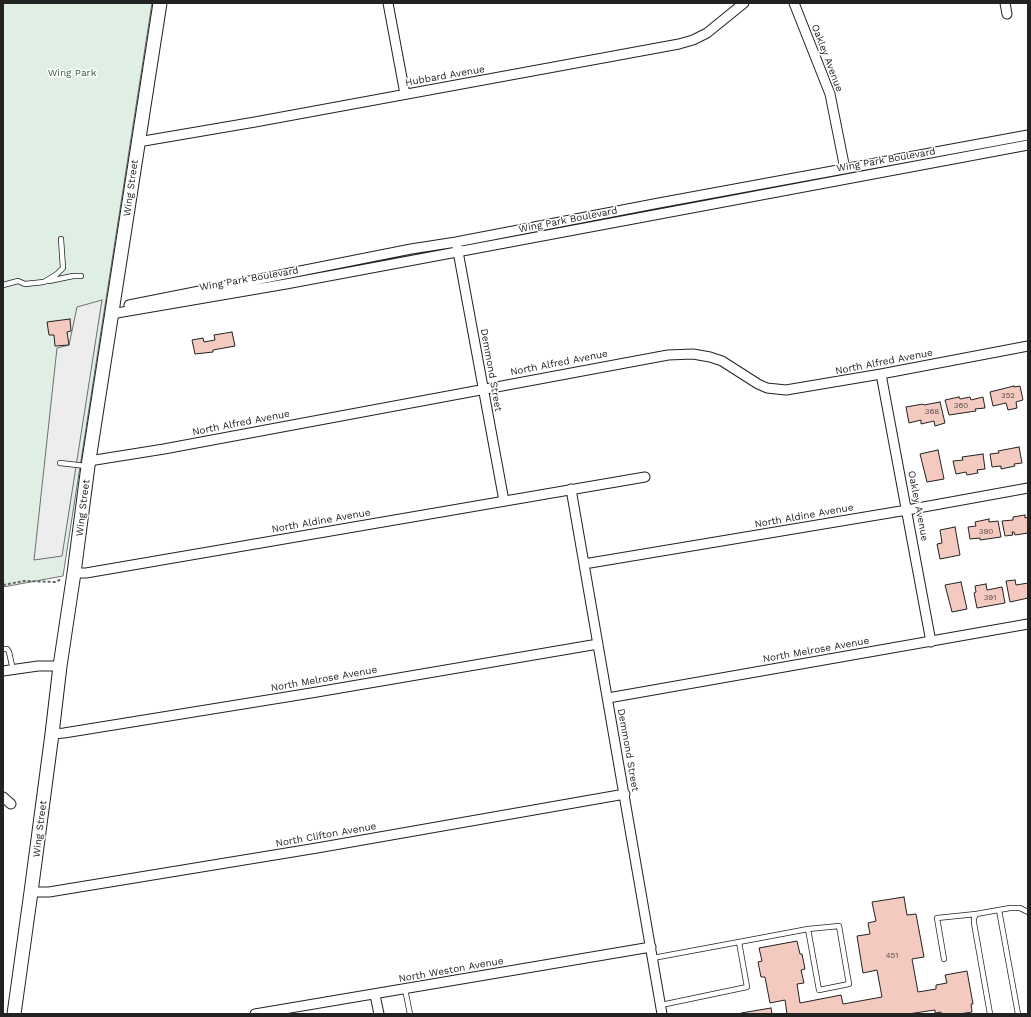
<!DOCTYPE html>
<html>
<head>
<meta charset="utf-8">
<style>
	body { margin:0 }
	#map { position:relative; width:1031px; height:1017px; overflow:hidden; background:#fff; font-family:"Work Sans",sans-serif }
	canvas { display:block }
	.frame { position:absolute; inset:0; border:4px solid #222; pointer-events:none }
</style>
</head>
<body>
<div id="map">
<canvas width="1031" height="1017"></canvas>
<div class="frame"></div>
</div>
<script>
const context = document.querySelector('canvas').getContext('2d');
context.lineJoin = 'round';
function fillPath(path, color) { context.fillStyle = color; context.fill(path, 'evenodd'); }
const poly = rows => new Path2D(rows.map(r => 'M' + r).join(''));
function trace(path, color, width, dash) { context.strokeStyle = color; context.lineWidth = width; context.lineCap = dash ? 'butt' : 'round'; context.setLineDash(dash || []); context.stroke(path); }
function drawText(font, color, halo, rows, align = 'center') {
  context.font = font + ' "Work Sans",sans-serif'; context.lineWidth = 3; context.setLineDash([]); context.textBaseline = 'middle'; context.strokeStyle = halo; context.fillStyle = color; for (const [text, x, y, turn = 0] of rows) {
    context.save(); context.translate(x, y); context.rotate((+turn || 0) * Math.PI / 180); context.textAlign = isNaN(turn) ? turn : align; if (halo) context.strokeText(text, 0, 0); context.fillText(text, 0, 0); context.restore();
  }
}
const green = poly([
	[3,3,152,3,63,576,3,587,3,3]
]);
fillPath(green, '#e0efe3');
trace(green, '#6f6f6f', 1);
const parking = poly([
	[102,300,62,556,34,560,57,348,69,345,77,307,102,300]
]);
fillPath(parking, '#ededed');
trace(parking, '#6f6f6f', 1);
const building = poly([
	[70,319,71,331,67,332,69,345,55,346,54,335,49,335,47,322,70,319],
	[232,332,235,346,213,350,213,352,195,354,192,340,203,338,204,342,215,340,214,335,232,332],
	[1014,386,1014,387,1020,386,1023,400,1016,402,1017,408,1008,410,1006,403,993,406,990,392,1014,386],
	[959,397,960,399,970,397,971,400,983,397,985,408,975,409,976,411,949,415,945,400,959,397],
	[940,402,945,423,935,426,934,421,921,424,921,420,909,423,906,407,923,404,924,405,940,402],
	[1019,447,1022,463,1014,464,1015,466,1001,469,1001,466,992,467,990,454,999,453,998,451,1019,447],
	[938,450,944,479,927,482,920,454,938,450],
	[983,454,985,469,977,470,978,473,967,475,966,472,956,474,953,461,963,460,962,457,983,454],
	[1025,515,1025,518,1028,517,1028,533,1015,535,1014,532,1012,532,1013,535,1005,536,1002,521,1013,520,1013,517,1025,515],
	[989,519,989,522,998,521,1001,537,980,540,980,538,970,539,968,527,976,526,975,522,989,519],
	[955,527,960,555,940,559,937,544,942,543,940,530,955,527],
	[1015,580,1016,585,1028,583,1028,598,1010,602,1006,581,1015,580],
	[961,582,967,609,952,612,945,585,961,582],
	[986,584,987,590,1002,587,1005,603,977,608,974,593,976,592,975,586,986,584],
	[904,897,907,915,916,914,924,957,912,959,918,992,936,989,936,985,947,983,945,975,967,971,973,1004,971,1004,972,1012,959,1014,941,1014,941,1012,935,1013,935,1010,908,1014,787,1014,785,1000,770,1003,765,977,761,977,758,962,762,961,759,948,797,941,800,954,802,954,805,969,801,970,804,983,797,984,800,1003,841,995,843,1004,882,997,877,970,863,973,857,936,870,934,868,923,876,921,872,902,904,897],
	[771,1008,772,1014,741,1014,741,1013,771,1008]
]);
fillPath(building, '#f3c9c0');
trace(building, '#222', 1);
const lane = poly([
	[49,281,73,276,81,276],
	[3,285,18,281,25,284,44,282,57,274,63,268,61,239],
	[60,463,86,466],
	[3,649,7,649,9,652,13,670],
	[999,910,1018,1014],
	[739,942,808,929,839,926,849,984,819,990,808,929],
	[653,958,739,942,747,987,661,1005],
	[944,959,937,918,976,914],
	[405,989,410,1014],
	[990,1014,974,923,974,918,976,914,1010,908,1020,908,1028,912]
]);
const street = poly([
	[388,3,405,94],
	[794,3,830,94,845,169],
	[1005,3,1007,14],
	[138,142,255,122,679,44,693,40,707,33,744,3],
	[457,246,504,501],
	[129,305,411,249,456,242,659,203,1028,135],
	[111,314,286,284,1028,145],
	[881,374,931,642],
	[89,461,164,449,668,355,693,354,710,357,722,361,758,384,767,388,786,390,881,374,1028,346],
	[571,489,662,1014],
	[584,564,907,510,1028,488],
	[74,573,86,573,645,477],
	[3,671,38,666,60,666],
	[608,698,1028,624],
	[52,734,64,733,311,693,598,644],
	[3,797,11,804],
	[31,892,49,892,317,848,625,794],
	[375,995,379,1014],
	[255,1014,651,947]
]);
const secondary = poly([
	[14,1014,31,892,52,734,60,666,74,573,88,466,160,3]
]);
trace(lane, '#222', 6);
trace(street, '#222', 11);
trace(secondary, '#222', 15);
trace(poly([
	[3,585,24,581,55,582,62,579]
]), '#646464', 2, [3, 2]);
trace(lane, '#fff', 4.5);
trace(street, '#fff', 9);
trace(secondary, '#fff', 13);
drawText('8px', '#564c4a', null, [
	["352",1008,396],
	["360",961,406],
	["368",932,412],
	["390",986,532],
	["391",990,598],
	["451",892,956]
]);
drawText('10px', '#222', '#fff', [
	["Oakley Avenue",827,58,69],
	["Hubbard Avenue",445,76,-10],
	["Wing Park Boulevard",886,160,-10],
	["Wing Street",131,188,-82],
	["Wing Park Boulevard",568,220,-11],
	["Wing Park Boulevard",249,279,-10],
	["North Alfred Avenue",884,362,-11],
	["North Alfred Avenue",559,363,-11],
	["Demmond Street",491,370,80],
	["North Alfred Avenue",241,423,-11],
	["Oakley Avenue",918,506,79],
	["Wing Street",83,508,-83],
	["North Aldine Avenue",804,516,-10],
	["North Aldine Avenue",321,521,-10],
	["North Melrose Avenue",816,650,-10],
	["North Melrose Avenue",324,679,-10],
	["Demmond Street",628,750,80],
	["Wing Street",40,829,-83],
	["North Clifton Avenue",326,835,-10],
	["North Weston Avenue",451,970,-10]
]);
drawText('10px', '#2f5e38', '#fff', [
	["Wing Park",72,73]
]);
</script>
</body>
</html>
